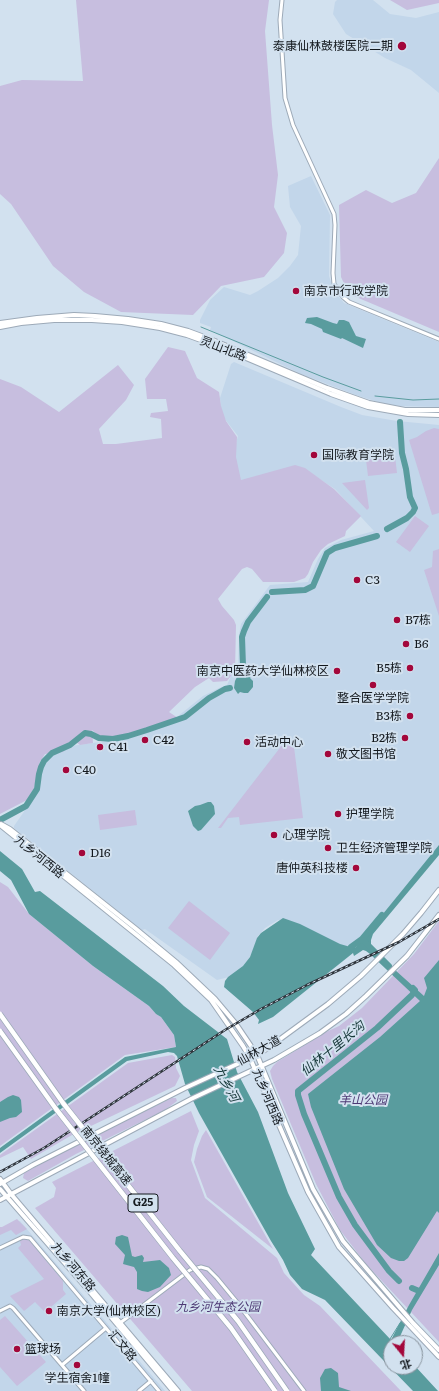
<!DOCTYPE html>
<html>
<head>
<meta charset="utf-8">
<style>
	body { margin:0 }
	#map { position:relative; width:439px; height:1391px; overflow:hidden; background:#d2e1ef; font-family:Literata,"Noto Sans SC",serif }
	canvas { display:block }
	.north { position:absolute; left:383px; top:1335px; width:40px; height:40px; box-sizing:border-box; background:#d2e1ef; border:1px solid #86919b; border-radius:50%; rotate:162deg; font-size:11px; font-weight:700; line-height:16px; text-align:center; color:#13181d }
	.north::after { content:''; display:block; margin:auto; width:14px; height:18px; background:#a3073b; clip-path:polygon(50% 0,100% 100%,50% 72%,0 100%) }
</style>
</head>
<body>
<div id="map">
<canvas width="439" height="1391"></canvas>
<div class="north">北</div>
</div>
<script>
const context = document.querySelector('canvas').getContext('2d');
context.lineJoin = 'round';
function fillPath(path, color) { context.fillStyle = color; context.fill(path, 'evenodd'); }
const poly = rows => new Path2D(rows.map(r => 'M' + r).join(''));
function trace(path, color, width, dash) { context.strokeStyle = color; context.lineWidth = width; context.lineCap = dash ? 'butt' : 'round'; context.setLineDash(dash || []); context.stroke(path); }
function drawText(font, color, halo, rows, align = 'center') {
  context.font = font + ' Literata,"Noto Sans SC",serif'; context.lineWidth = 4; context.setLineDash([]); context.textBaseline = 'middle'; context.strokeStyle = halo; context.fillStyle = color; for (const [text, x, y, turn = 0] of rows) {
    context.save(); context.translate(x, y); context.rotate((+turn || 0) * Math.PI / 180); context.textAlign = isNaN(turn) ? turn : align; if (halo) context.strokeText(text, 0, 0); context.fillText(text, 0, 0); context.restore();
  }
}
fillPath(poly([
	[337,0,373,0,390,14,416,18,439,12,439,93,411,70,385,58,346,34,333,14,335,2],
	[311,176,330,215,329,276,334,291,344,303,439,342,439,407,400,406,381,403,356,395,301,374,210,330,211,327,200,323,200,320,210,300,224,287,250,295,258,291,278,278,290,266,298,255,301,226,290,207,288,186],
	[234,362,341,407,362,415,397,421,439,425,439,848,354,948,352,950,283,920,278,920,265,928,258,936,252,953,245,965,233,976,217,980,145,929,142,930,14,828,14,826,30,803,36,789,40,768,47,758,71,746,122,739,172,721,203,696,219,688,227,685,231,676,238,669,239,635,241,624,270,585,308,582,318,559,325,548,341,540,374,531,335,489,301,467,242,484,235,472,235,446,238,436,224,418,221,408,220,398,231,364],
	[20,1221,165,1391,0,1391,0,1232]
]), '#c2d6ea');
fillPath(poly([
	[76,0,269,0,265,31,272,125,278,175,274,207,287,233,284,253,264,277,221,286,193,315,121,312,84,292,53,266,11,204,0,194,0,86,22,80,83,81],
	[390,0,439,0,439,3,407,10],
	[439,158,439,332,349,294,341,277,339,205,366,190,392,203,416,193],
	[168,347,185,351,197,378,219,392,221,406,226,421,237,437,236,457,241,480,295,465,305,468,334,489,361,516,346,531,345,536,328,544,321,550,313,562,308,574,305,578,294,582,263,582,252,569,247,567,242,569,218,599,222,606,234,620,236,625,235,671,227,681,213,682,209,678,195,687,169,712,178,718,124,735,106,738,99,736,92,730,93,743,80,745,76,742,66,749,63,752,45,754,40,762,34,788,27,800,0,814,0,379,21,387,59,412,118,365,134,385,126,400,99,429,103,444,116,444,162,438,161,419,150,417,151,413,168,411,166,399,147,399,145,379],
	[434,428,439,429,439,513,432,515,409,440,417,437,426,431],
	[395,456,397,473,368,476,366,460],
	[365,480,369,508,367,510,342,483],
	[415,516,429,526,410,552,396,542],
	[439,549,439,616,424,570,432,567,433,551],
	[286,740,294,747,303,818,240,825,239,817,228,818,221,828,218,828],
	[135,810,137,825,100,830,98,815],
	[0,882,8,887,29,914,93,966,149,1006,156,1014,161,1017,174,1035,176,1047,125,1055,0,1146],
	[189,901,230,933,210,960,168,928],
	[439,921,439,1342,366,1264,340,1230,316,1184,272,1079,270,1071,273,1066,277,1062,326,1032,339,1026,362,1008,414,954],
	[172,1055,175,1057,176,1068,180,1076,175,1086,72,1135,31,1159,23,1147,0,1158,0,1155,128,1063],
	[172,1098,176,1098,177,1101,165,1110,76,1154,28,1181,23,1178,24,1173,72,1147],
	[191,1111,199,1131,194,1145,191,1160,205,1198,277,1258,284,1273,304,1295,320,1306,401,1391,192,1391,35,1208,54,1197,56,1188,52,1182],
	[206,1130,242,1194,273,1249,207,1197,194,1162,197,1149,202,1136],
	[17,1219,27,1229,16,1235,11,1230,0,1235,0,1227,2,1227],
	[21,1239,27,1239,30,1241,63,1281,63,1290,66,1294,45,1312,35,1302,24,1311,10,1296,44,1279,18,1248,21,1245,20,1241],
	[5,1316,46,1362,17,1386,0,1367,0,1320]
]), '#c7bedf');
fillPath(poly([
	[317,317,333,323,337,324,339,320,344,320,349,322,356,336,366,339,363,348,342,338,341,339,323,332,322,329,311,324,305,323,307,318],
	[243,674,251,676,250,678,253,681,253,687,248,693,244,693,240,692,238,694,234,688,235,681,237,677],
	[208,802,211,802,214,806,215,814,201,830,198,831,193,826,188,811,195,806,200,805],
	[439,845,439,855,373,934,371,940,371,946,375,952,424,996,427,988,424,978,439,960,439,1213,437,1211,408,1258,404,1261,399,1261,391,1258,377,1245,344,1189,311,1107,308,1094,380,1037,420,1001,370,954,366,951,363,950,354,956,353,953,273,1017,258,1024,259,1020,253,1012,224,987,225,981,228,977,243,966,250,957,257,938,261,933,283,918,300,924,340,944,354,948,356,947],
	[0,851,22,869,35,892,40,891,163,986,184,1006,227,1039,237,1072,258,1112,288,1193,315,1249,311,1255,391,1340,409,1305,439,1253,439,1265,412,1310,397,1343,391,1343,391,1367,415,1366,438,1391,413,1391,325,1300,302,1289,290,1275,283,1260,271,1241,199,1113,185,1084,177,1056,174,1053,168,1052,127,1061,0,1153,0,1148,125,1057,176,1047,174,1035,161,1017,156,1014,149,1006,93,966,29,914,11,880,0,871],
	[13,1095,19,1097,21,1100,22,1112,16,1117,10,1118,0,1122,0,1102,8,1097],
	[122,1235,128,1237,132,1256,135,1257,142,1255,144,1258,143,1262,160,1260,169,1268,171,1275,160,1287,148,1292,142,1291,137,1289,137,1272,134,1267,123,1264,125,1255,115,1244,116,1237],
	[331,1368,338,1373,339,1387,351,1391,321,1391,320,1378,325,1369]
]), '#599c9e');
trace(poly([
	[201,327,323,377,361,391],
	[375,396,413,400,439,399],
	[390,1339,400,1323]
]), '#599c9e', 1);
trace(poly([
	[387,529,407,518,413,512,415,508,410,497,406,469,402,453,400,422],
	[272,592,305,590,313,586,327,553,335,548,377,536],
	[243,666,242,637,244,631,248,622,267,597],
	[0,820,26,806,37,789,39,774,41,767,44,761,52,753,70,745,85,733,91,734,99,738,113,739,128,736,147,730,185,717,209,698,225,689,230,688],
	[362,939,389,966],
	[351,947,362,939,382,915],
	[399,1281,389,1271,355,1225,339,1197,304,1114,298,1095,298,1091,377,1028,412,995,415,990,413,988],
	[412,1288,419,1291]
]), '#599c9e', 6);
const minor = poly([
	[282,0,280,20,285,98,293,125,334,214,335,225,333,273,334,284,343,297,349,302,439,339],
	[0,1248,23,1237,30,1238,159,1391],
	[0,1311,10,1306,13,1308,84,1391],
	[120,1323,190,1270,201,1267,208,1269,217,1278,236,1301,304,1391],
	[62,1365,106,1328],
	[139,1391,151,1381]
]);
const major = poly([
	[0,323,37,318,74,315,95,316,128,319,161,324,188,331,215,341,327,388,369,403,405,410,439,410],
	[0,327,21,323,54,320,92,320,122,322,160,328,187,335,220,347,331,394,368,407,408,414,439,415],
	[1,824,10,829,135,928,176,962,215,999,236,1024,257,1055,313,1189,343,1241,413,1323,439,1350],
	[0,825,174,965,211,1000,243,1046,250,1058,308,1192,339,1247,393,1308,439,1357],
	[0,1179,11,1194,178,1391],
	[0,1184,33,1165,185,1088,257,1055,268,1048,328,1004,361,976,403,934,421,913,439,890],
	[0,1189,90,1292,173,1391],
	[0,1200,191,1099,274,1060,320,1033,346,1014,366,996,407,956,439,915]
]);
trace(minor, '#9daab8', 5);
trace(major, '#9daab8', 6);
trace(minor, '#fff', 3);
trace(major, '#fff', 4);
const rail = poly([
	[0,1172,44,1148,225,1030,261,1009,307,985,399,942,439,919]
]);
trace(rail, '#2f353c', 2.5);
trace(rail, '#d2e1ef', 1, [3]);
const highwayBridge = poly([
	[0,1014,63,1103,180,1251,238,1321,287,1391],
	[0,1031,56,1109,173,1258,231,1328,275,1391]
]);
trace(highwayBridge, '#9daab8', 6, []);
trace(highwayBridge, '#fff', 4.5);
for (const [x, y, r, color] of [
	[402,46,5,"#a3073b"],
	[296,291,4,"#a3073b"],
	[314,455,4,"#a3073b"],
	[357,580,4,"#a3073b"],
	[397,620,4,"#a3073b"],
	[406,644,4,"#a3073b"],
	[410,668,4,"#a3073b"],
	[337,671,4,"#a3073b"],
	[373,685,4,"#a3073b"],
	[410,716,4,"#a3073b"],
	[405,738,4,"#a3073b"],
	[145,740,4,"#a3073b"],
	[247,742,4,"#a3073b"],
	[100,747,4,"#a3073b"],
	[328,754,4,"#a3073b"],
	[66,770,4,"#a3073b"],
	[338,814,4,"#a3073b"],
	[274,835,4,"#a3073b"],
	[328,848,4,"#a3073b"],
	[82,853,4,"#a3073b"],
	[356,868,4,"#a3073b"],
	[49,1311,4,"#a3073b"],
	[17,1349,4,"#a3073b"],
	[77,1365,4,"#a3073b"]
]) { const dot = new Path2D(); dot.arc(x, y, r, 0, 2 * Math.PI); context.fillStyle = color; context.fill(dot); trace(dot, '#d2e1ef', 1.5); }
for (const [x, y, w] of [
	[143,1203,30]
]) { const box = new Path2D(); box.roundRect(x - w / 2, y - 9, w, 18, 3); context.fillStyle = '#d2e1ef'; context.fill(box); trace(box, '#13181d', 1); }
drawText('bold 11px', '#13181d', null, [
	["G25",143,1203]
]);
drawText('12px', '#13181d', '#d2e1ef', [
	["泰康仙林鼓楼医院二期",393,46,"right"],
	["南京市行政学院",304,291],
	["国际教育学院",322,455],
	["C3",365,580],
	["B7栋",405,620],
	["B6",414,644],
	["B5栋",402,668,"right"],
	["南京中医药大学仙林校区",329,671,"right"],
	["整合医学学院",373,698,"center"],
	["B3栋",402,716,"right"],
	["B2栋",397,738,"right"],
	["C42",153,740],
	["活动中心",255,742],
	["C41",108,747],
	["敬文图书馆",336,754],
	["C40",74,770],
	["护理学院",346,814],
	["心理学院",282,835],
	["卫生经济管理学院",336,848],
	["D16",90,853],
	["唐仲英科技楼",348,868,"right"],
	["南京大学(仙林校区)",57,1311],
	["篮球场",25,1349],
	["学生宿舍1幢",77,1378,"center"]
], 'left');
drawText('12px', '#13181d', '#d2e1ef', [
	["灵山北路",223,349,21],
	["九乡河西路",39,857,39],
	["仙林大道",259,1051,-29],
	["九乡河西路",267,1097,67],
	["南京绕城高速",106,1156,51],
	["九乡河东路",73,1267,50],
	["汇文路",122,1346,50]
]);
drawText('italic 12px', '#4d3974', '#d2e1ef', [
	["羊山公园",363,1100],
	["九乡河生态公园",218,1307]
]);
drawText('italic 13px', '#17393a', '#d2e1ef', [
	["仙林十里长沟",333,1049,-39],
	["九乡河",226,1084,62]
]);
</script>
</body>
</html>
